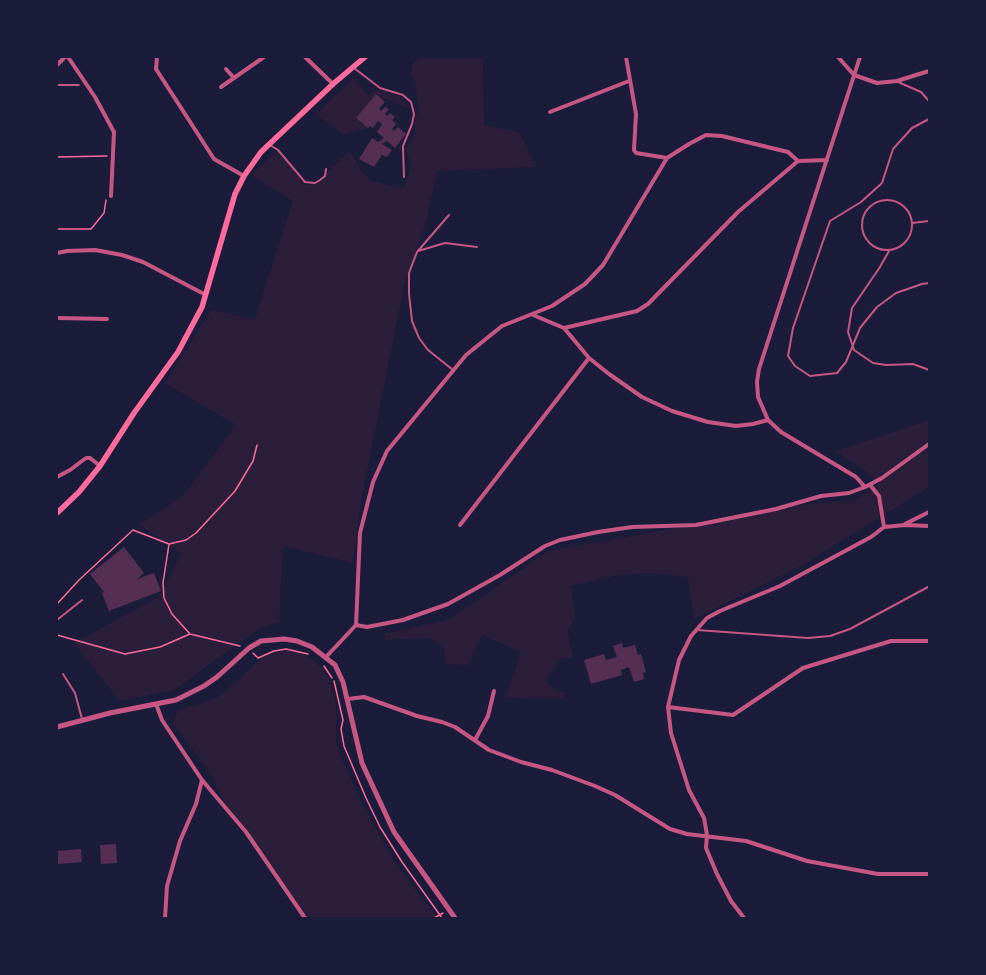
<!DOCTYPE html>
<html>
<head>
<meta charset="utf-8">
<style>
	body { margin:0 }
	#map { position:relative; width:986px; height:975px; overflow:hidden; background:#1b1b3a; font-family:"Alegreya Sans",sans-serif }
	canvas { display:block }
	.frame { position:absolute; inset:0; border:58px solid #1b1b3a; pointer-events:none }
</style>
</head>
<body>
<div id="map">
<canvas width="986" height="975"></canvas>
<div class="frame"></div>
</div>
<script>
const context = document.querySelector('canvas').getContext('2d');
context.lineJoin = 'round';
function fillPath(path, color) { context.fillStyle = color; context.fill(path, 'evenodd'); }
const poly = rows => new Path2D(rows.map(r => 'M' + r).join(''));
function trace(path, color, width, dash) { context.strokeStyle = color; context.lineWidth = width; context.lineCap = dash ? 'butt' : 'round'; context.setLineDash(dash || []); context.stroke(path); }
fillPath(poly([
	[419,57,483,57,484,125,519,132,536,167,437,171,425,226,405,282,361,501,353,563,283,546,279,622,260,628,174,690,120,701,74,643,159,597,181,553,139,525,183,496,236,425,165,383,211,310,255,319,293,201,251,175,277,151,305,185,317,184,325,177,328,171,350,151,361,170,371,181,404,188,411,166,406,149,415,134,415,120,419,115,415,81,409,73,413,70,411,66],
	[354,78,369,96,375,90,393,94,402,98,408,107,406,108,396,102,380,98,376,95,356,118,368,128,343,134,316,114],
	[929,420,929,487,804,564,694,619,688,577,650,573,619,575,571,586,575,618,567,630,573,657,559,659,545,681,557,691,566,693,563,699,505,698,521,652,482,635,468,665,446,664,444,649,430,638,385,640,385,634,450,619,548,551,816,503,854,501,878,486,869,473,836,451],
	[283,651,296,651,309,657,322,668,330,681,336,707,336,740,339,752,361,801,394,861,437,918,308,918,218,792,214,779,173,722,178,710,200,704,220,696,263,657]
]), '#2a1e3b');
fillPath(poly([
	[376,94,385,102,379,109,381,111,385,107,389,109,385,114,387,116,390,113,395,117,392,120,396,124,392,129,394,131,398,127,406,134,395,148,387,141,382,144,392,150,387,157,382,155,374,167,359,159,372,138,378,142,384,138,377,132,382,124,378,121,373,128,370,126,368,128,356,118],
	[124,547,144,573,137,579,154,573,161,591,109,611,102,593,104,592,90,574],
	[622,643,623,648,635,645,638,655,641,654,646,672,643,673,644,679,634,682,629,667,621,670,622,675,591,684,584,660,604,654,606,660,617,657,613,646],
	[116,844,117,863,101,864,100,845],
	[81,849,82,862,58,864,57,851]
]), '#542f53');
trace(poly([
	[57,85,79,85],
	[57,157,107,156],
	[57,229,91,229,104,213,106,200],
	[169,544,163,583,164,598,172,614,190,634],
	[57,604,79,580,133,530,169,544,186,540,196,533,235,491,253,461,257,445],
	[57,635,125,654,160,647,190,634,240,646],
	[253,653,258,658,274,651,286,649,308,654],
	[324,666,332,678],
	[334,681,343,720,341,729,344,746,366,798,380,827,402,862,442,918],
	[434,918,443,913]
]), '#ff6b9d', 1.5);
trace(poly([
	[354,68,380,88,403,95,411,102,414,114,412,124,403,146,404,177],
	[898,82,921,92,929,101],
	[929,119,912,128,893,149,882,183,861,202,830,221,793,328,788,356,795,366,810,376,837,373,846,362,860,328,877,307,896,293,922,284,929,283],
	[270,145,278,150,305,182,315,183,320,180,325,176,326,169],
	'862 225a25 25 0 1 1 50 0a25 25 0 1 1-50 0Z',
	[449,215,417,252,409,273,409,294,412,321,419,338,428,350,453,370],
	[912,223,929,221],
	[418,251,445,243,477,247],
	[889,251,880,267,852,308,848,332,854,350,873,363,886,365,913,364,929,370],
	[57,620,82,600],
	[697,630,808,638,830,636,850,629,928,587],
	[63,674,75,693,82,719]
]), '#c65784', 2);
trace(poly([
	[68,57,95,97,114,132,111,196],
	[157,57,156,69,214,159,244,176],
	[305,57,333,84],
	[626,57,636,114,634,150,636,153,667,158],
	[838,57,854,75,877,83,897,81,929,71],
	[860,57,759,369,757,382,758,397,768,420,781,432,856,477,865,487],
	[57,65,65,57],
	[226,69,234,78],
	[221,87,264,57],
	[550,112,629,81],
	[57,253,67,251,95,250,122,255,143,262,206,295],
	[533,315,564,328,637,311,648,304,738,212,798,161],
	[57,318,107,319],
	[564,328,589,358,609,374,642,397,672,411,708,422,736,426,753,424,768,420],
	[57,477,70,470,86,458,90,458,100,466],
	[905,524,929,512],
	[460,525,589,358],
	[884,527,905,525,929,526],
	[356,625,367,627,403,620,448,604,500,575,545,546,560,540,598,532,632,527,696,525,776,509,821,496,849,493,865,487,882,478,929,444],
	[326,657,356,625,360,533,373,482,387,451,466,355,502,326,552,306,585,284,603,265,667,158,689,144,706,135,722,136,788,152,798,161,827,160],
	[348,699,364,697,417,716,442,722,455,727,489,750,521,762,552,770,595,786,615,795,670,829,687,834,746,841,807,861,878,874,929,874],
	[156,704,162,720,202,780,246,832,305,918],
	[668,707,733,715,803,668,891,641,929,641],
	[475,740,488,716,494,691],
	[165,918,167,886,180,841,196,804,202,780],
	[744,918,731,901,717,874,706,848,707,835,704,818,689,790,671,733,668,707,679,660,691,636,707,618,720,611,780,586,871,537,884,527,879,496,870,485]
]), '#c65784', 4);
trace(poly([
	[57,727,110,713,176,700,204,686,217,677,249,648,261,641,284,639,297,641,312,647,335,665,343,682,362,763,394,832,455,918]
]), '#c65784', 5);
trace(poly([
	[57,513,79,492,100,466,134,413,178,352,202,307,235,194,244,176,261,152,333,84,365,57]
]), '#ff6b9d', 5.5);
</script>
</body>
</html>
